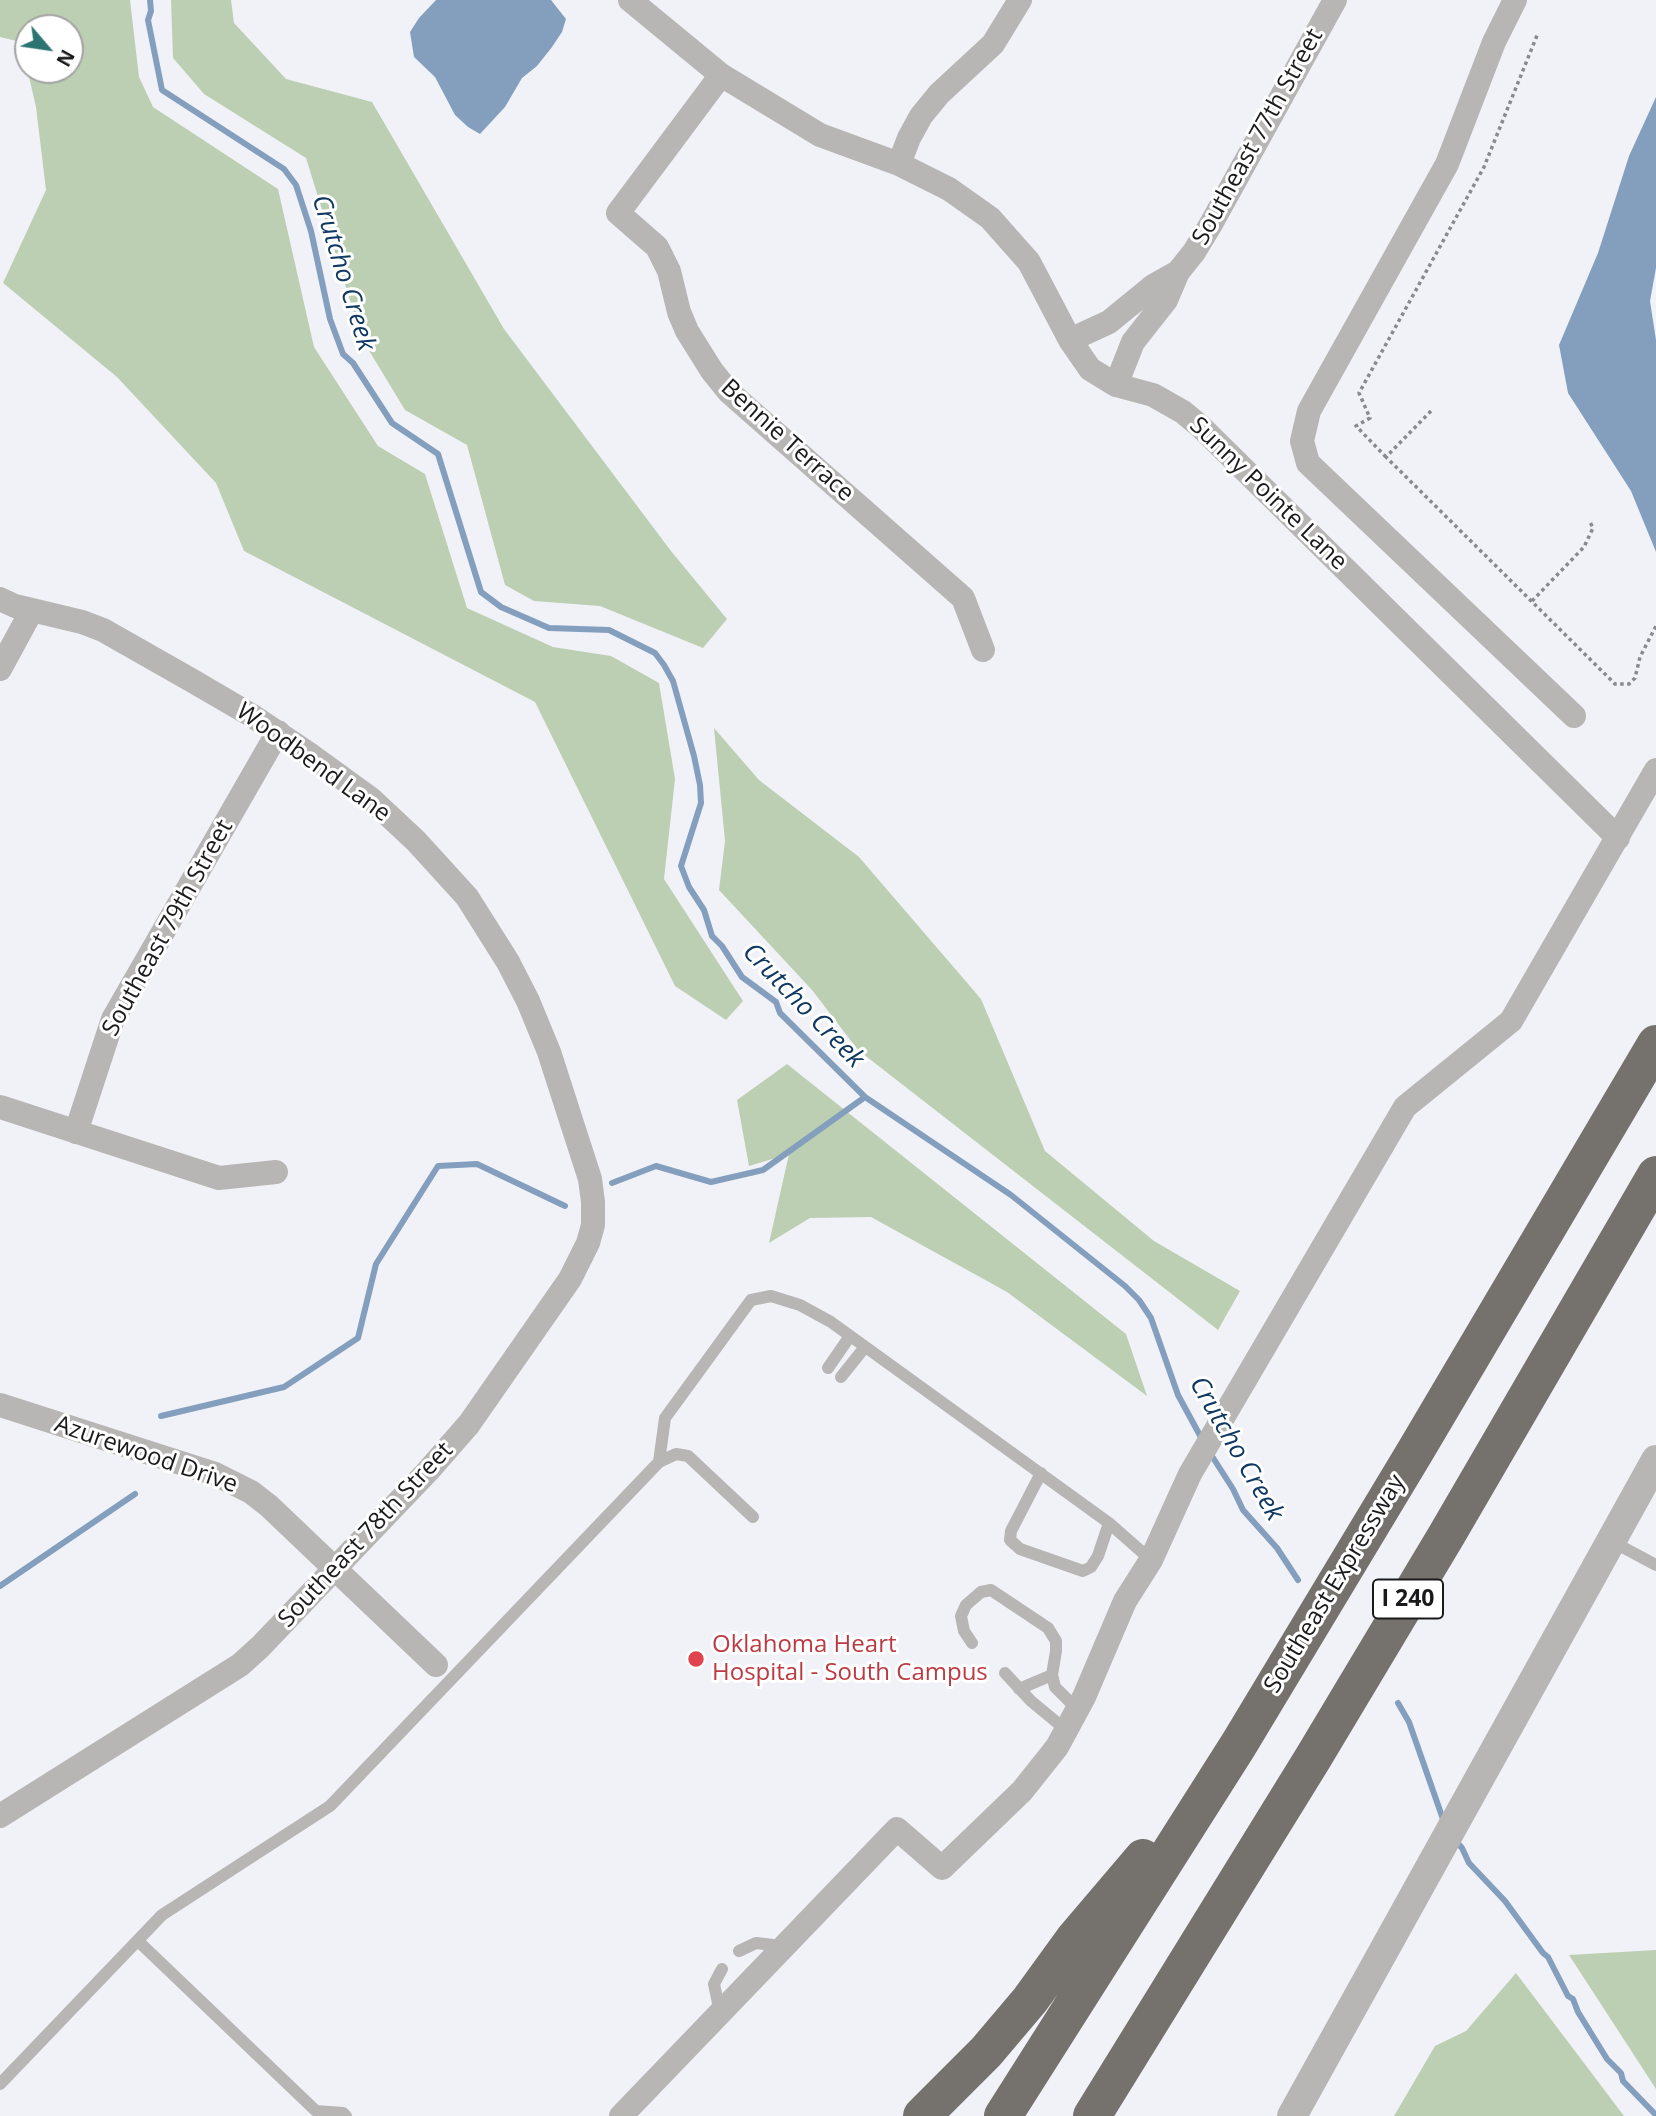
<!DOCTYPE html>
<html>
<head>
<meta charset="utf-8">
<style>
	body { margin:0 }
	#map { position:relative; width:1656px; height:2116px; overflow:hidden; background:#f1f2f8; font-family:"Open Sans",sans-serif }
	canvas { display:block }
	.north { position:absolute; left:14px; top:14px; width:70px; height:70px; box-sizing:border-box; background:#fff; border:2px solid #a3a3a4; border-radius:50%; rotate:119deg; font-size:19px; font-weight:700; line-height:28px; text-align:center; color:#1a1a1c }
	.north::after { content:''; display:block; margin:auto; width:24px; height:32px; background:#2b7471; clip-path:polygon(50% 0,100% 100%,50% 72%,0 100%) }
</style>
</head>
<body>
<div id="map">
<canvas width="1656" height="2116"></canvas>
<div class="north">N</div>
</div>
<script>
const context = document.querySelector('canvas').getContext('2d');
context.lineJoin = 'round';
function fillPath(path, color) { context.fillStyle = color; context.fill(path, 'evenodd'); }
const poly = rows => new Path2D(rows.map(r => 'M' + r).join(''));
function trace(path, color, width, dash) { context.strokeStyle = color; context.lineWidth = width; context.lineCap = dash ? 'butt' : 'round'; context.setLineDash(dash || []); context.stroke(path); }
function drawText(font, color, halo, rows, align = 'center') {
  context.font = font + ' "Open Sans",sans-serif'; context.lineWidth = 6; context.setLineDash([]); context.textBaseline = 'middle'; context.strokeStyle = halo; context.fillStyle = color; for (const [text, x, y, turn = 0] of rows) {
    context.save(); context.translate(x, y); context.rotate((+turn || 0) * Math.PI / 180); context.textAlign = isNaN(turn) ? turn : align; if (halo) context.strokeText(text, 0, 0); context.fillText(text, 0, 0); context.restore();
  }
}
fillPath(poly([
	[0,0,130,0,139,77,153,107,278,189,314,347,378,446,425,474,467,608,553,647,611,656,659,683,675,779,664,879,743,1001,726,1020,675,986,535,702,244,551,216,483,117,377,3,283,46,190,36,107,21,42,0,37],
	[28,28,70,28,70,70,28,70],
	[171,0,231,0,234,23,286,79,372,102,504,329,671,551,727,619,703,648,600,606,534,601,505,585,467,445,405,410,362,339,306,158,204,94,173,58],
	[714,728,759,780,859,857,981,999,1045,1151,1154,1241,1240,1291,1218,1330,858,1050,812,990,719,890,725,841],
	[787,1064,1126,1334,1147,1396,1007,1292,871,1217,810,1218,769,1243,789,1154,749,1166,737,1100],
	[1656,1950,1656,2089,1569,1955],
	[1516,1973,1624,2116,1394,2116,1435,2046,1466,2031]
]), '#bccfb3');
fillPath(poly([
	[436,0,551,0,566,19,562,32,552,47,537,66,522,78,505,107,480,134,468,127,455,115,435,77,414,57,410,32,419,18],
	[1656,97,1656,268,1650,301,1656,340,1656,552,1631,491,1568,393,1559,345,1598,253,1629,156]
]), '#849fbe');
trace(poly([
	[150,0,151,11,148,20,162,90,284,169,296,185,311,231,330,319,343,354,353,363,392,423,438,454,481,592,501,607,549,628,609,630,655,653,664,665,673,681,694,756,700,785,701,803,681,866,689,887,704,910,712,936,722,946,742,977,776,1002,780,1013,865,1097,1011,1195,1125,1286,1139,1300,1151,1318,1178,1395,1203,1441],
	[612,1183,656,1166,711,1182,763,1170,865,1097],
	[161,1416,284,1387,358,1338,376,1264,438,1166,477,1164,565,1206],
	[1210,1453,1233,1489,1243,1510,1277,1548,1298,1580],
	[0,1586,135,1494],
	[1398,1703,1409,1722,1444,1822],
	[1455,1840,1462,1848,1469,1863,1505,1901,1543,1953,1548,1957,1568,1996,1573,1999,1578,2012,1607,2059,1621,2073,1623,2081,1656,2115]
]), '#849fbe', 6);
trace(poly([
	[1431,411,1386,457,1615,684,1629,684,1635,678,1640,657,1656,626],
	[1386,457,1356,426,1370,418,1359,393,1484,167,1538,33],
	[1532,601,1584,547,1593,528,1590,522]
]), '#898a8e', 3.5, [3.5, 3.5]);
trace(poly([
	[828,1368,850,1336],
	[841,1377,865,1347],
	[659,1462,665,1418,751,1300,771,1296,800,1305,831,1322,1109,1523,1151,1560],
	[1041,1473,1011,1531,1010,1540,1020,1549,1083,1571,1091,1567,1098,1556,1109,1523],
	[1611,1541,1656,1565],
	[972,1643,964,1631,961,1616,966,1605,981,1592,991,1590,1048,1628,1056,1641,1056,1651,1052,1675,1055,1687,1077,1709],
	[1005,1673,1031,1701,1066,1730],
	[1019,1689,1052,1675],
	[138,1941,316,2111,343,2113,346,2116],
	[739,1951,756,1943,782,1946],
	[717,2012,718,2003,714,1984,722,1969],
	[0,2084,162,1915,330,1806,659,1462,676,1454,688,1456,753,1517]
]), '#b8b6b4', 12);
trace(poly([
	[630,0,721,75,820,135,899,164,949,189,990,218,1029,262,1070,340,1090,369,1116,385,1153,395,1183,412,1201,427,1618,838],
	[1515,0,1494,42,1447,164,1309,411,1302,441,1308,463,1574,716],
	[721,75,618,213,657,247,669,271,679,312,687,331,712,371,729,392,963,598,983,650],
	[899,164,909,138,921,116,939,94,993,44,1020,0],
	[1070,340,1109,322,1153,286,1178,272],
	[1116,385,1133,342,1166,300,1178,272,1194,252,1211,224,1335,0],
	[0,599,15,606,82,622,103,630,191,680,251,715,309,754,371,799,416,841,467,897,508,962,528,1001,549,1052,590,1179,593,1202,593,1225,588,1243,570,1279,469,1424,428,1471,260,1647,240,1665,0,1816],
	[0,669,32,610],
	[0,1107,219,1178,276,1172],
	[76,1132,113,1019,278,732],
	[0,1405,215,1474,251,1492,269,1506,436,1665],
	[621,2116,897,1829,942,1868,1022,1791,1057,1747,1084,1697,1125,1601,1151,1560,1190,1474,1405,1107,1511,1021,1656,770]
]), '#b8b6b4', 24);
trace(poly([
	[1292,2116,1656,1460]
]), '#b8b6b4', 30);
trace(poly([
	[922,2116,986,2052,1030,2000,1075,1938,1143,1858],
	[1003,2116,1239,1744,1416,1450,1656,1044],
	[1092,2116,1313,1758,1446,1536,1656,1175]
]), '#75716d', 38);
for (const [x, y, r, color] of [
	[696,1659,9,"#e0444e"]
]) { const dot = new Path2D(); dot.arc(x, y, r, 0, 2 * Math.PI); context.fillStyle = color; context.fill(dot); trace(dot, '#fff', 2.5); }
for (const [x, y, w] of [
	[1408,1599,70]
]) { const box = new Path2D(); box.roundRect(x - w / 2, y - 19.5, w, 39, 5); context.fillStyle = '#fff'; context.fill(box); trace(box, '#1a1a1c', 2); }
drawText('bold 23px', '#1a1a1c', null, [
	["I 240",1408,1599]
]);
drawText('24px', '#1a1a1c', '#fff', [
	["Southeast 77th Street",1258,137,-61],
	["Bennie Terrace",787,441,42],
	["Sunny Pointe Lane",1268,494,44],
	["Woodbend Lane",313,763,36],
	["Southeast 79th Street",168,928,-61],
	["Azurewood Drive",146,1455,19],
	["Southeast 78th Street",366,1535,-47],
	["Southeast Expressway",1335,1584,-59]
]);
drawText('24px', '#be3a42', '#fff', [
	["Oklahoma Heart",712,1645],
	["Hospital - South Campus",712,1673]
], 'left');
drawText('italic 26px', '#0f3962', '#fff', [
	["Crutcho Creek",343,273,73],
	["Crutcho Creek",803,1006,46],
	["Crutcho Creek",1236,1449,60]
]);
</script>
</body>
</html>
